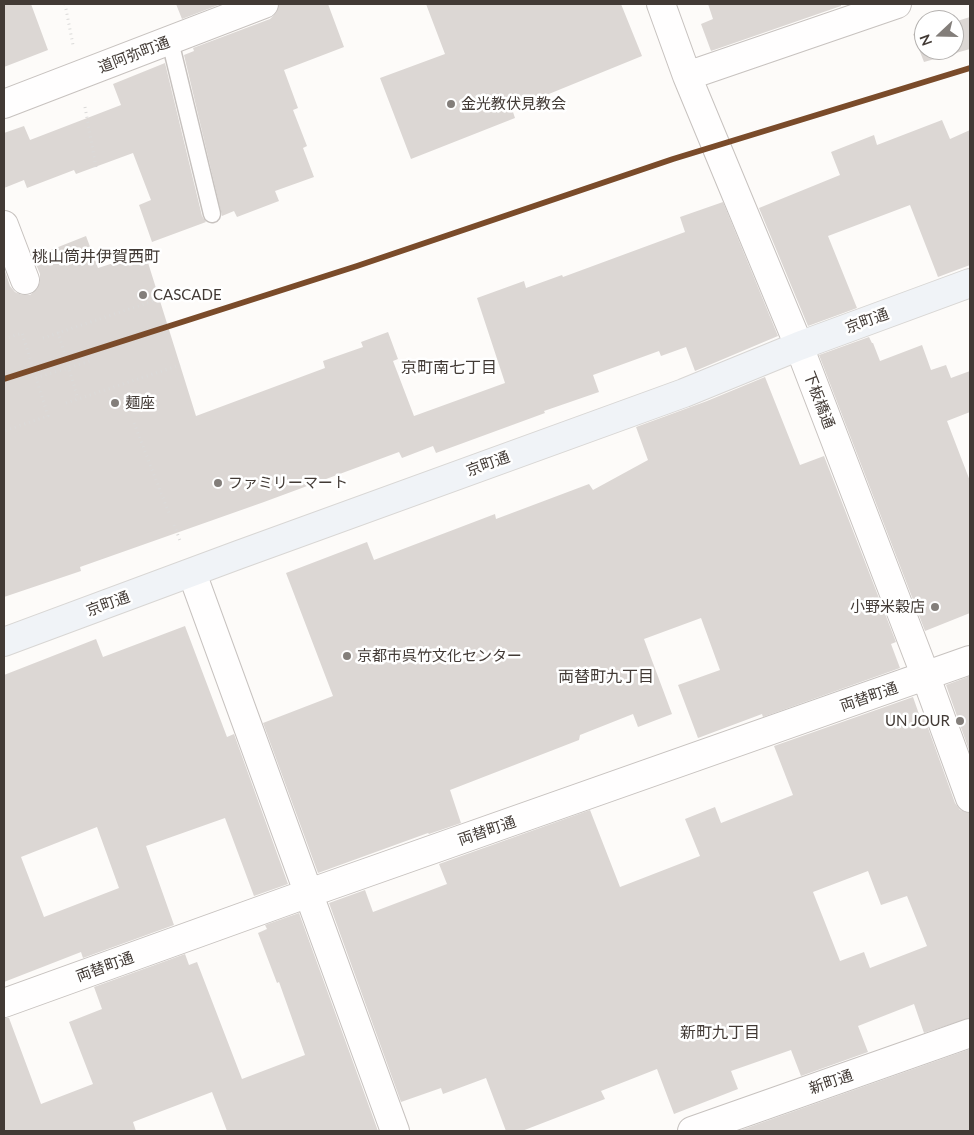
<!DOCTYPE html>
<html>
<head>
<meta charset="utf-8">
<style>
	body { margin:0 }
	#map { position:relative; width:974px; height:1135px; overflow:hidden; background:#fdfbf9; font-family:Lato,sans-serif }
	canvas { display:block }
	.frame { position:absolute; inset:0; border:5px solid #423a35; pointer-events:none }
	.north { position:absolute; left:914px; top:10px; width:50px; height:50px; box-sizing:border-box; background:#fff; border:1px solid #b3b0ae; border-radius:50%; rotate:249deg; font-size:14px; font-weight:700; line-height:20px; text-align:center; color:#423a35 }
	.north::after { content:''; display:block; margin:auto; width:18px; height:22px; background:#837e7a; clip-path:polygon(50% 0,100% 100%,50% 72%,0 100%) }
</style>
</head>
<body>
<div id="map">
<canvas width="974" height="1135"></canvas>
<div class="frame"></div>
<div class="north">N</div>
</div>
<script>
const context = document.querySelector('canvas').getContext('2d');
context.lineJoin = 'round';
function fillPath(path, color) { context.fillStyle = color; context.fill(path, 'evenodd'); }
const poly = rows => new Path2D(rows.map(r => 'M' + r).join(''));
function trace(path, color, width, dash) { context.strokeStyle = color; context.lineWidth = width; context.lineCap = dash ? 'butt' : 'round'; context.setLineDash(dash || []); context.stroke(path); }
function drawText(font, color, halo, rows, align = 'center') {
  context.font = font + ' Lato,"Noto Sans JP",sans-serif'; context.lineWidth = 5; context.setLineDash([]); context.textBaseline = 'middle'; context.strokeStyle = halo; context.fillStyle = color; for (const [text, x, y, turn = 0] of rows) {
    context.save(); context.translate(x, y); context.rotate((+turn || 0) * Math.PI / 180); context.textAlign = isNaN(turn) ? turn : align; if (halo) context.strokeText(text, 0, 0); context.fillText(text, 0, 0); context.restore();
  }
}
fillPath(poly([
	[4,4,31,4,48,50,4,67],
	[176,4,221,4,182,19],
	[279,4,328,4,344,47,284,70,298,108,293,110,307,146,303,148,314,177,275,191,279,201,237,217,234,211,222,216,184,55,194,51,193,48,270,19,276,13],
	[426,4,621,4,642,56,512,109,515,118,411,159,380,78,445,54],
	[708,4,841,4,841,6,711,51,701,24,713,19],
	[970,17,970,49,924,62,913,34,924,31,924,50,954,50,954,22],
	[165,63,202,216,206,222,152,242,139,205,151,200,133,153,76,174,74,170,27,188,24,180,4,188,4,133,24,126,30,140,121,105,113,84],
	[942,120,950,139,970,130,970,265,938,277,910,205,828,236,857,308,808,326,759,208,840,175,831,152,874,135,877,145],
	[723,202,778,336,695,371,686,347,661,356,659,351,593,375,599,392,544,411,545,413,436,453,433,446,402,458,399,452,264,502,80,567,81,571,4,597,4,268,10,286,15,292,22,295,30,295,37,289,40,282,40,274,33,257,86,236,98,268,145,253,196,416,325,368,323,361,363,347,361,342,388,332,398,359,393,361,414,416,505,383,477,298,524,281,526,288,562,275,563,277,685,232,680,217],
	[869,337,872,343,873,343,880,361,922,345,931,370,946,365,951,378,970,371,970,412,947,421,970,481,970,613,925,631,819,355],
	[765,377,800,465,824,456,896,642,891,644,900,668,763,717,762,714,698,738,678,685,720,670,701,618,644,639,672,714,638,727,633,714,580,735,579,740,450,790,461,823,429,834,428,833,318,873,263,723,333,696,286,573,367,542,374,560,495,514,496,519,589,484,593,490,648,460,636,427,707,401],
	[185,626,227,737,234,734,288,884,254,896,225,818,146,846,174,925,83,958,81,952,4,982,4,675,96,639,103,657],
	[97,827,119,888,44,917,21,857],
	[970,676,970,753,946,685],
	[913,697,920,717,923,714,955,803,960,810,970,813,970,1018,924,1033,914,1004,858,1026,868,1052,801,1076,791,1050,731,1071,738,1089,674,1114,657,1069,601,1091,605,1099,522,1131,506,1131,486,1078,443,1094,441,1088,401,1102,329,903,365,890,373,912,447,884,439,864,590,810,620,887,700,856,685,819,715,807,721,823,793,795,774,746],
	[868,871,881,905,907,896,927,946,870,968,864,952,840,961,813,892],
	[299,913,378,1131,227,1131,212,1092,133,1122,136,1131,4,1131,4,1018,9,1018,41,1104,93,1084,69,1022,102,1009,94,987,185,954,189,965,197,962,242,1079,305,1055,279,982,277,983,258,933,267,929,265,925],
	[970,1049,970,1131,738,1131]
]), '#dcd7d4');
const service = poly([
	[170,41,212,214]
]);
const minor = poly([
	[661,4,687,76,799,346,926,677,970,798],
	[687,76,897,4],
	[4,104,264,4],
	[4,225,25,280],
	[192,573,395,1131],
	[4,1003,309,893,970,660],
	[692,1131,970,1033]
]);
const primary = poly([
	[4,642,238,555,684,393,799,346,970,283]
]);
trace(service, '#c7c2bf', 19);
trace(minor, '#c7c2bf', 30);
trace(primary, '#d8d6d4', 30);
trace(poly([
	[65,4,73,45],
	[85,107,96,167],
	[58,332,78,399],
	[43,338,159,299],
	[4,339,22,333,48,416,4,431],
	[36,378,93,360],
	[66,403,180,365],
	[134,423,170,516],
	[174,525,181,543]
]), '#dbdad9', 3, [1, 4]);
trace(service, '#fffefe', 16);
trace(minor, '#fffefe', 28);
trace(primary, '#f0f3f7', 28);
trace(poly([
	[4,379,357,266,673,159,970,68]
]), '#7a4b2a', 6);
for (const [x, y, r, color] of [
	[451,104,5,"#837e7a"],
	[143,295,5,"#837e7a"],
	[115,403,5,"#837e7a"],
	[218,483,5,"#837e7a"],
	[935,607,5,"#837e7a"],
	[347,656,5,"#837e7a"],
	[960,721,5,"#837e7a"]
]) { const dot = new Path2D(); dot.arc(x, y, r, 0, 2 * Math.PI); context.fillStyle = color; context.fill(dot); trace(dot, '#fff', 2); }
drawText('15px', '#423a35', '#fff', [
	["道阿弥町通",134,55,-21],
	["京町通",867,321,-20],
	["下板橋通",819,400,69],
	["京町通",488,464,-20],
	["京町通",108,604,-20],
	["両替町通",869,697,-19],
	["両替町通",487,831,-19],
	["両替町通",105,967,-20],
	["新町通",831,1082,-19]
]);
drawText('15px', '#423a35', '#fff', [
	["金光教伏見教会",461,104],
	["CASCADE",153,295],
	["麺座",125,403],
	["ファミリーマート",228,483],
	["小野米穀店",925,607,"right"],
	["京都市呉竹文化センター",357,656],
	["UN JOUR",950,721,"right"]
], 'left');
drawText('16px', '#423a35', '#fff', [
	["桃山筒井伊賀西町",96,257],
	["京町南七丁目",449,368],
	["両替町九丁目",606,677],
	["新町九丁目",720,1033]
]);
</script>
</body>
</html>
